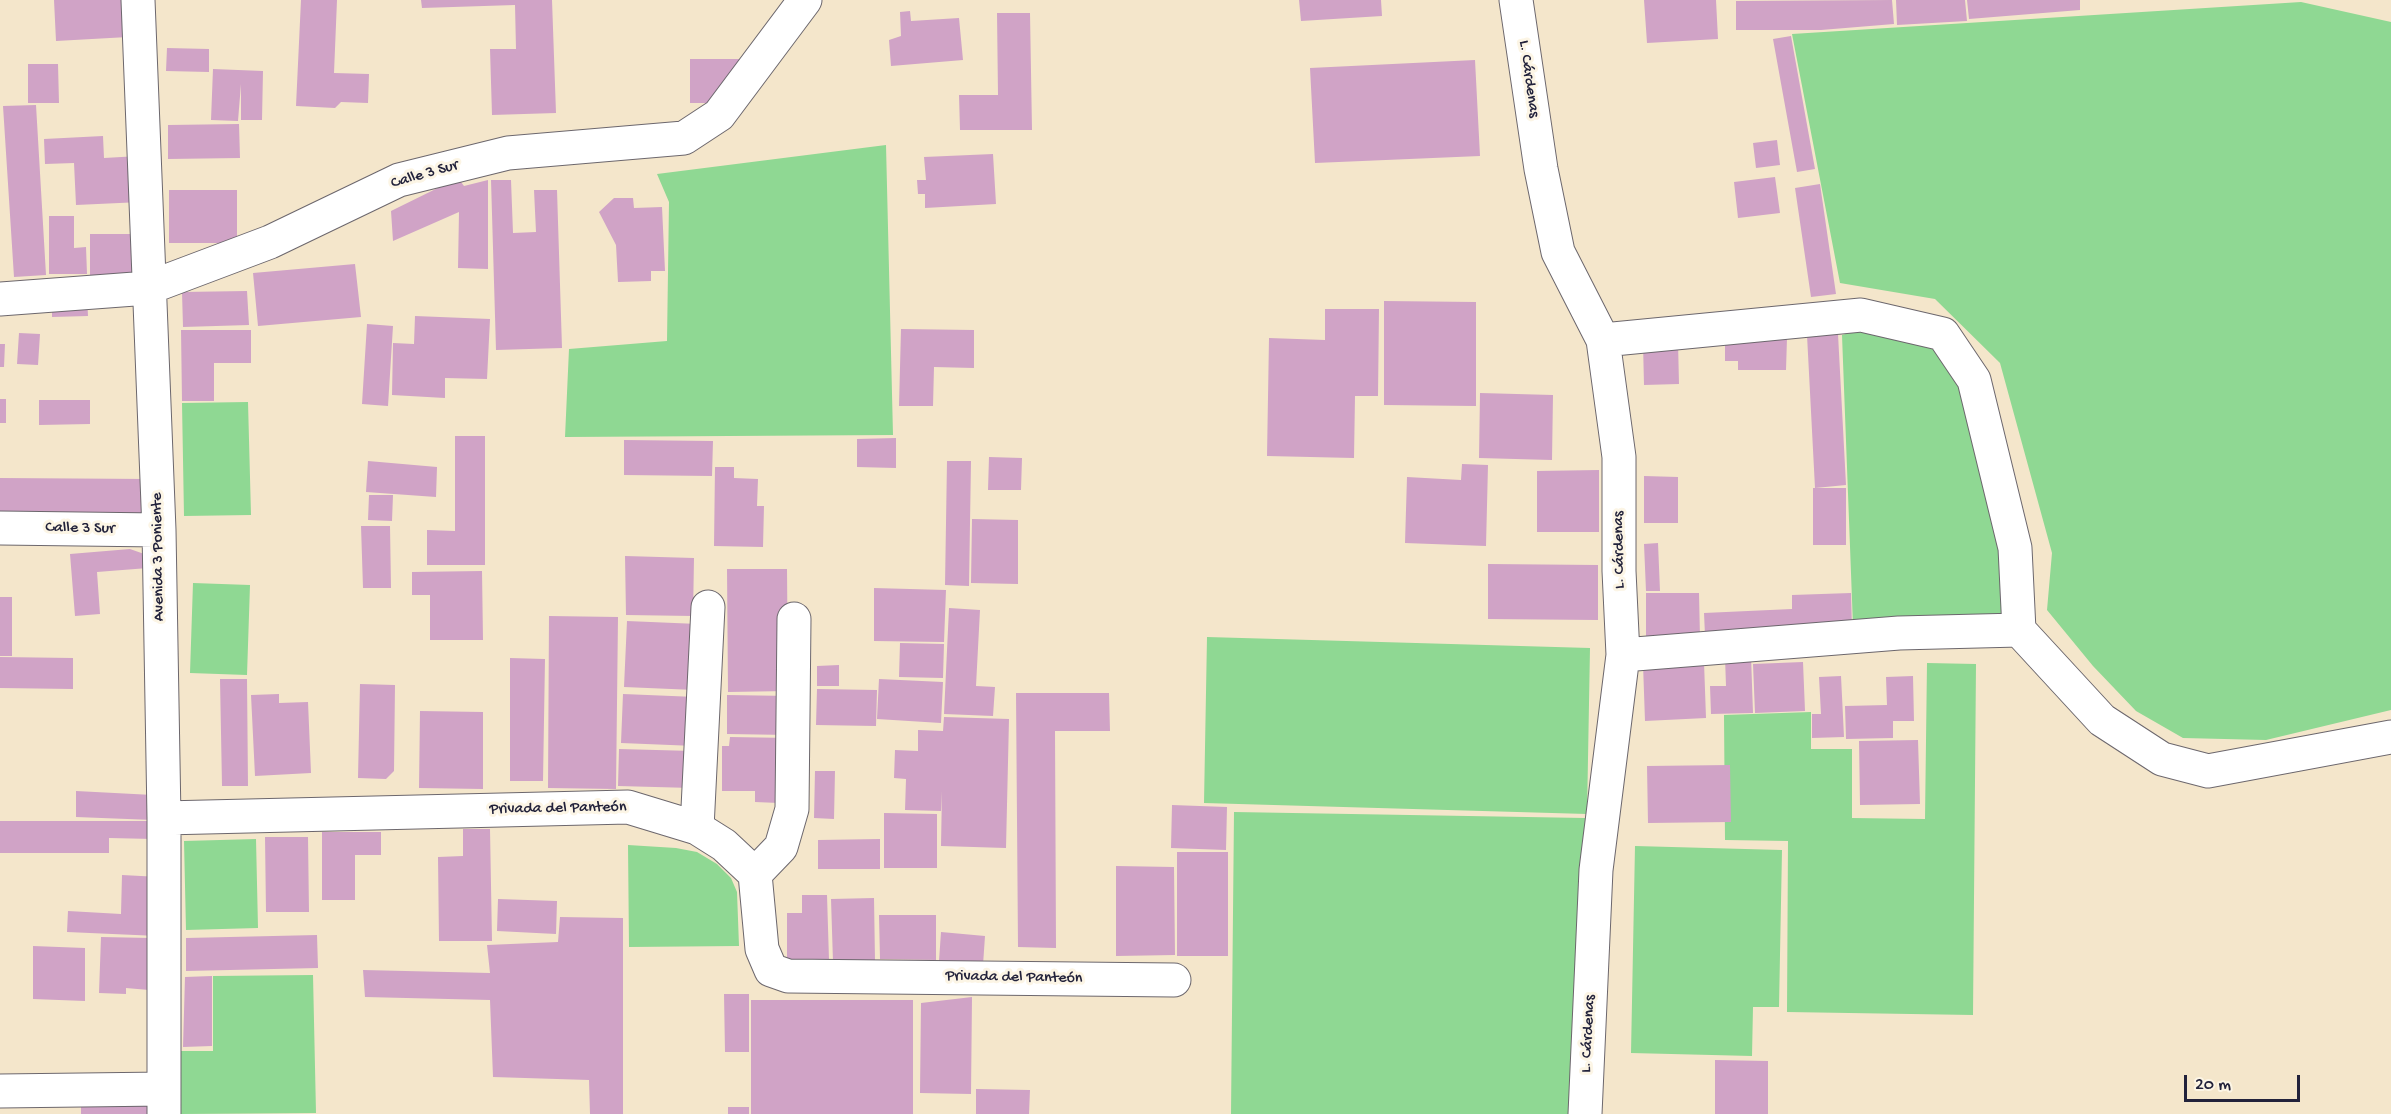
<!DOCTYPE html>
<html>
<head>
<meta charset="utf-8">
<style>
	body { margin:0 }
	#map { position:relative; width:2391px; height:1114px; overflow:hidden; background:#f4e6cb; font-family:"Gochi Hand",sans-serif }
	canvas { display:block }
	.scale { position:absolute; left:2184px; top:1075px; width:116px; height:27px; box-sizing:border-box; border:3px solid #22223b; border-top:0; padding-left:8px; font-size:18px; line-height:21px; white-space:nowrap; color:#22223b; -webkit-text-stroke:4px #fcf5e5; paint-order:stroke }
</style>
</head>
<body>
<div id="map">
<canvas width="2391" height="1114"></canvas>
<div class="scale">20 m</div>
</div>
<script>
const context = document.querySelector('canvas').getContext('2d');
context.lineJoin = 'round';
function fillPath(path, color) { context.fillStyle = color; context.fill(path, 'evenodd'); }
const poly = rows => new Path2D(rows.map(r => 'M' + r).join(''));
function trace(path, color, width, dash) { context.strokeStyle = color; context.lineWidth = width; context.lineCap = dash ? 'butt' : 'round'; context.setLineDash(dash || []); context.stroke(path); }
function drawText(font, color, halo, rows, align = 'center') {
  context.font = font + ' "Gochi Hand",sans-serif'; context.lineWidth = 6; context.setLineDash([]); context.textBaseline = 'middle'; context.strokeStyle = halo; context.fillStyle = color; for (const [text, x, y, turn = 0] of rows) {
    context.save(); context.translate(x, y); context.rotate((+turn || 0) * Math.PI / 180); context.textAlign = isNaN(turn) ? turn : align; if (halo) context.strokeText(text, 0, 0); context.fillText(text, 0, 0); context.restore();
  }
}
fillPath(poly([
	[2301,2,2391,22,2391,710,2266,740,2183,738,2136,711,2093,666,2047,610,2052,553,2000,363,1935,299,1840,283,1792,34],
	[886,145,893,435,565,437,569,349,667,341,669,202,657,174],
	[1863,329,1941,341,1967,387,2006,552,2005,619,1853,626,1842,335],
	[248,402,251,515,184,516,182,403],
	[193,583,250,585,247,675,190,673],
	[1207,637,1590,648,1587,814,1204,803],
	[1927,663,1976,664,1973,1015,1787,1012,1788,841,1725,840,1724,715,1811,712,1811,749,1852,749,1852,818,1925,819],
	[1234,812,1585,818,1575,1114,1231,1114],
	[256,839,258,928,186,930,184,841],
	[628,845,676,848,697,852,717,864,731,878,737,892,739,946,629,947],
	[1635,846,1782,850,1779,1007,1753,1007,1752,1056,1631,1053],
	[313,975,316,1113,181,1114,180,1051,213,1051,213,976]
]), '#8fd893');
fillPath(poly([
	[54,0,126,0,128,37,56,41],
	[301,0,337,0,334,73,369,74,368,103,341,102,335,108,296,106],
	[421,0,552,0,556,113,492,115,490,49,516,49,515,5,422,8],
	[1299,0,1381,0,1382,16,1301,21],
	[1644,0,1716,0,1718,39,1647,43],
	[1892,0,1894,24,1821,30,1736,30,1736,1],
	[1896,0,1965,0,1967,21,1897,25],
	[1967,0,2080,0,2080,10,1969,19],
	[910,11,911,21,959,18,963,60,891,66,889,40,901,36,900,12],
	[997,13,1030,13,1032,130,960,130,959,95,998,95],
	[1791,36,1815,169,1797,172,1773,39],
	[167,48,209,49,209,72,166,71],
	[690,59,756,59,723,103,690,103],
	[1475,60,1480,156,1315,163,1310,68],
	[28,64,58,64,59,103,28,103],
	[213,69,263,71,262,120,241,120,241,84,238,121,211,120],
	[36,105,46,275,14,277,3,106],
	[239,124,240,158,168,159,168,125],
	[103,136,104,158,139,156,141,202,76,205,74,163,45,164,44,139],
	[1777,140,1780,165,1756,168,1753,143],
	[993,154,996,204,925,208,925,194,918,194,917,180,926,180,924,157],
	[1775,177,1780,213,1738,218,1734,182],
	[458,178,464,186,488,180,488,269,458,268,459,212,393,241,391,211],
	[491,180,511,180,513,233,536,232,534,190,557,190,562,348,496,350],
	[1820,184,1836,294,1811,297,1795,188],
	[169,190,237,190,237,243,169,243],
	[614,198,633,198,634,208,662,207,665,271,651,271,651,281,618,282,616,245,599,212],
	[49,216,74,216,74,248,86,247,87,274,49,274],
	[90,234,138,234,139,275,90,275],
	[355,264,361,317,258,326,253,273],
	[247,291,249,325,183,327,182,292],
	[52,296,87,296,88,316,52,317],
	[1384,301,1476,302,1476,406,1384,405],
	[1325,309,1379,309,1378,396,1355,396,1354,458,1267,456,1269,338,1325,340],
	[415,316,490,319,487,379,445,378,445,398,392,395,393,343,414,344],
	[367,324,393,326,388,406,362,404],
	[901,329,974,330,974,368,934,367,933,406,899,406],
	[181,330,251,330,251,363,214,363,214,401,182,401],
	[19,333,40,334,38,365,17,364],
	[1838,334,1846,485,1815,488,1807,335],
	[1725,337,1787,338,1786,370,1738,370,1738,361,1725,361],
	[1678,342,1679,384,1644,385,1643,343],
	[0,344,5,344,4,367,0,367],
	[1480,393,1553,395,1552,460,1479,458],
	[0,399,6,399,6,423,0,423],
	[39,400,90,400,90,424,39,425],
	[455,436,485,436,485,565,427,565,427,530,455,531],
	[896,438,896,468,857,467,857,439],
	[624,440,713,441,712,476,624,475],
	[989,457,1022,458,1021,490,988,490],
	[368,461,437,467,436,497,366,492],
	[947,461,971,461,969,586,945,585],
	[1462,464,1488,465,1486,546,1405,543,1407,477,1461,480],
	[715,467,734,467,734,478,758,479,757,506,764,506,763,547,714,546],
	[1599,470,1599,532,1537,532,1537,471],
	[1644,476,1678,477,1678,523,1644,523],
	[0,478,149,479,149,519,0,518],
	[1813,488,1846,488,1846,545,1813,545],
	[369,495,393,495,392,521,368,520],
	[972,519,1018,520,1018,584,971,583],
	[361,526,390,526,391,588,363,588],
	[1658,543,1660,591,1646,591,1644,544],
	[130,549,147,555,148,568,97,572,100,614,75,616,70,554],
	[625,556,694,558,693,616,626,615],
	[1488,564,1598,565,1598,620,1488,619],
	[727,569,787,569,788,691,728,692],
	[482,571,483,640,430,640,430,595,412,595,412,572],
	[874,588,946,590,944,642,874,641],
	[1646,593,1699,593,1700,638,1646,638],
	[1851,593,1852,629,1705,635,1704,613,1792,609,1792,595],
	[0,597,12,597,12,656,0,656],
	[949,608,980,610,976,686,995,687,993,716,944,714],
	[549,616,618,617,616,789,548,788],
	[627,621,698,624,695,690,624,687],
	[900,643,944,644,943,678,899,677],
	[1751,656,1753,713,1711,714,1710,686,1726,686,1725,657],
	[0,657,73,658,73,689,0,688],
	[510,658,545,659,543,781,510,781],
	[1704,662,1706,718,1645,721,1643,664],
	[1803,662,1805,711,1755,713,1753,664],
	[839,665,839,686,817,686,817,666],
	[1841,676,1844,737,1812,738,1812,714,1821,714,1819,677],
	[1913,676,1914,721,1893,721,1893,738,1846,739,1845,706,1887,705,1886,677],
	[220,679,247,679,248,786,222,786],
	[879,679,943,682,941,723,877,719],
	[360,684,395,685,394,771,386,779,358,778],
	[817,689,877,690,876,726,816,725],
	[1016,693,1109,693,1110,731,1055,731,1056,948,1018,947],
	[279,694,279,703,308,702,311,773,255,776,251,695],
	[623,694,696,697,695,746,621,743],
	[727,695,790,696,789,735,727,734],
	[420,711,483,712,483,789,419,788],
	[944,717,1009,719,1006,848,941,846,942,791,941,811,905,810,906,779,894,778,895,750,918,751,918,730,943,731],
	[730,737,790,738,779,803,755,802,755,791,722,791,722,746,729,746],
	[1918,740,1920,804,1860,805,1859,741],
	[619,749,693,751,692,788,618,786],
	[1730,765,1731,822,1648,823,1647,766],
	[815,771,835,771,834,819,814,818],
	[76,791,153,795,153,820,76,817],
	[1172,805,1227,807,1226,850,1171,848],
	[884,813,937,814,937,868,884,868],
	[0,821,153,821,153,839,109,838,109,853,0,853],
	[463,829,490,829,492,941,439,941,438,857,463,856],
	[322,832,381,832,381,855,355,855,355,900,322,900],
	[265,837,308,837,309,912,266,912],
	[880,839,880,869,818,869,818,840],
	[1177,852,1228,852,1228,956,1177,956],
	[1116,866,1174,867,1175,955,1116,956],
	[122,875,160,877,158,936,67,932,68,911,121,914],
	[802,895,827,895,829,960,787,960,787,913,802,913],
	[874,898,875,961,833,962,831,899],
	[498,899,557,901,556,934,497,931],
	[879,915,936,915,936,960,880,959],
	[560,917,623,918,623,1114,590,1114,589,1080,493,1077,490,1000,365,997,363,970,490,973,487,945,558,942],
	[941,932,985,936,983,965,939,961],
	[317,935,318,968,186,971,186,938],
	[101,937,151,938,149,990,126,988,126,994,99,993],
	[33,946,85,948,85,1001,33,999],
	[212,976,212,1046,183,1047,185,977],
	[724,994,749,994,749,1052,725,1052],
	[972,997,971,1094,920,1093,921,1003],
	[751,1000,913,1000,913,1114,751,1114],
	[1715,1060,1768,1061,1768,1114,1715,1114],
	[976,1089,1030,1090,1029,1114,976,1114],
	[81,1093,149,1095,149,1114,81,1114],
	[728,1107,749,1107,749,1114,728,1114]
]), '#d0a3c6');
const street = poly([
	[138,0,159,530,164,818,164,1114],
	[1516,0,1541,169,1558,252,1603,340,1619,457,1619,571,1623,655,1596,870,1585,1114],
	[0,299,148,288,270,242,399,180,508,153,684,138,719,115,805,0],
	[1603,340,1861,315,1943,334,1974,380,2015,548,2019,630,1899,633,1623,655],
	[0,528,159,530],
	[2019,630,2102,720,2162,759,2208,771,2391,737],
	[164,818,628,807,697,828,724,845,755,874,762,949,771,970,788,976,1174,980],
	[697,828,708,607],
	[755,874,781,847,792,809,794,619],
	[0,1091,164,1089]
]);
trace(street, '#6c676d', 35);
trace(street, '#fff', 33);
drawText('16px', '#22223b', '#fcf5e5', [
	["L. Cárdenas",1528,79,82],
	["Calle 3 Sur",425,175,-16],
	["Calle 3 Sur",80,529,1],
	["L. Cárdenas",1620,550,-91],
	["Avenida 3 Poniente",159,557,-91],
	["Privada del Panteón",558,809,-1],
	["Privada del Panteón",1014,978,1],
	["L. Cárdenas",1589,1034,-87]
]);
</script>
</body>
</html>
